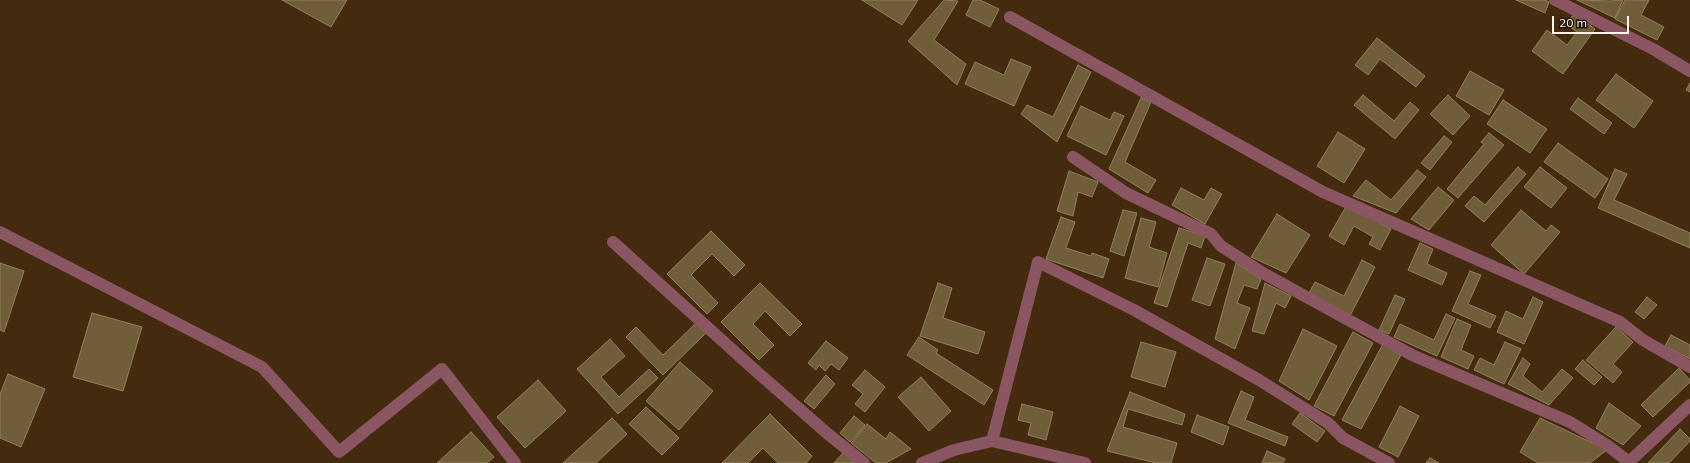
<!DOCTYPE html>
<html>
<head>
<meta charset="utf-8">
<style>
	body { margin:0 }
	#map { position:relative; width:1690px; height:463px; overflow:hidden; background:#442a0e; font-family:Mulish,sans-serif }
	canvas { display:block }
	.scale { position:absolute; left:1552px; top:16px; width:77px; height:18px; box-sizing:border-box; border:2px solid #fcf2e8; border-top:0; padding-left:5px; font-size:12px; line-height:14px; white-space:nowrap; color:#fcf2e8; -webkit-text-stroke:3px #22160a; paint-order:stroke }
</style>
</head>
<body>
<div id="map">
<canvas width="1690" height="463"></canvas>
<div class="scale">20 m</div>
</div>
<script>
const context = document.querySelector('canvas').getContext('2d');
context.lineJoin = 'round';
function fillPath(path, color) { context.fillStyle = color; context.fill(path, 'evenodd'); }
const poly = rows => new Path2D(rows.map(r => 'M' + r).join(''));
function trace(path, color, width, dash) { context.strokeStyle = color; context.lineWidth = width; context.lineCap = dash ? 'butt' : 'round'; context.setLineDash(dash || []); context.stroke(path); }
const building = poly([
	[282,0,347,0,331,27,282,0],
	[862,0,918,0,902,25,862,0],
	[944,0,958,1,934,40,966,64,957,85,908,41,944,0],
	[973,0,980,0,999,9,990,27,966,15,973,0],
	[1516,0,1545,0,1549,2,1545,13,1516,0],
	[1577,0,1610,1,1623,0,1615,18,1577,0],
	[1625,0,1649,0,1641,15,1664,27,1657,40,1615,19,1625,0],
	[1574,14,1595,29,1563,74,1532,51,1547,30,1567,45,1577,32,1566,24,1574,14],
	[1377,38,1425,76,1416,87,1380,59,1368,75,1355,65,1377,38],
	[1011,59,1031,67,1014,106,965,84,975,62,1004,75,1011,59],
	[1078,65,1091,72,1057,142,1021,114,1027,105,1053,117,1078,65],
	[1470,71,1504,90,1489,115,1456,96,1470,71],
	[1616,74,1653,101,1634,128,1596,100,1616,74],
	[1690,83,1690,92,1686,90,1690,83],
	[1363,95,1394,121,1410,102,1419,110,1395,139,1354,105,1363,95],
	[1448,95,1470,116,1453,135,1430,114,1448,95],
	[1141,98,1151,102,1125,162,1156,180,1148,193,1109,169,1141,98],
	[1578,98,1612,123,1604,134,1570,109,1578,98],
	[1503,100,1547,129,1530,153,1487,124,1503,100],
	[1081,106,1110,120,1114,112,1124,116,1106,155,1067,136,1081,106],
	[1338,132,1365,149,1344,183,1317,166,1338,132],
	[1489,133,1504,145,1458,198,1447,189,1484,144,1481,142,1489,133],
	[1444,136,1452,142,1430,170,1421,163,1444,136],
	[1558,143,1608,179,1595,198,1544,162,1558,143],
	[1518,167,1526,174,1484,222,1465,206,1474,196,1485,205,1518,167],
	[1540,167,1567,188,1551,208,1524,187,1540,167],
	[1615,169,1627,174,1614,200,1690,233,1690,248,1598,208,1615,169],
	[1417,170,1426,177,1396,213,1353,196,1366,180,1391,200,1417,170],
	[1069,171,1098,182,1092,197,1078,192,1073,216,1057,211,1069,171],
	[1438,187,1454,200,1429,230,1411,219,1438,187],
	[1181,188,1204,200,1211,188,1222,194,1205,224,1172,205,1181,188],
	[1347,205,1391,229,1380,250,1369,244,1373,237,1354,226,1344,245,1329,236,1347,205],
	[1123,210,1137,213,1124,256,1110,251,1123,210],
	[1521,210,1546,231,1551,225,1560,232,1524,274,1491,245,1521,210],
	[1277,214,1310,235,1286,273,1251,257,1277,214],
	[1061,217,1075,222,1066,248,1091,256,1092,253,1109,259,1103,278,1046,259,1061,217],
	[1141,218,1156,222,1149,247,1167,253,1158,287,1125,278,1141,218],
	[1179,228,1205,236,1201,248,1188,243,1167,307,1154,303,1179,228],
	[711,231,745,265,734,276,712,254,691,275,718,303,707,314,667,274,711,231],
	[1420,243,1433,249,1427,264,1447,273,1442,285,1408,270,1420,243],
	[1207,258,1225,264,1210,306,1192,300,1207,258],
	[1362,260,1375,267,1350,316,1308,295,1315,282,1344,296,1362,260],
	[0,263,24,271,4,332,0,330,0,263],
	[1236,263,1261,279,1257,289,1244,285,1237,303,1250,308,1235,349,1215,339,1236,263],
	[1470,271,1481,275,1468,304,1496,316,1490,328,1452,311,1470,271],
	[760,283,802,324,790,336,765,311,753,324,774,345,759,360,721,322,760,283],
	[938,283,952,288,943,318,985,332,978,354,920,336,938,283],
	[1265,283,1291,296,1285,308,1276,303,1264,334,1252,331,1265,283],
	[1395,295,1405,299,1389,334,1379,330,1395,295],
	[1533,297,1543,302,1524,344,1497,332,1506,311,1523,319,1533,297],
	[1647,297,1657,305,1644,319,1635,312,1647,297],
	[92,313,142,327,123,391,73,377,92,313],
	[1446,314,1455,318,1437,356,1394,337,1400,324,1434,340,1446,314],
	[1457,319,1471,325,1461,350,1474,356,1468,369,1441,357,1457,319],
	[697,322,707,332,663,375,626,337,636,327,663,355,697,322],
	[1616,327,1633,342,1613,364,1622,372,1613,383,1586,360,1616,327],
	[1303,329,1337,346,1309,400,1279,381,1303,329],
	[1353,332,1373,343,1334,416,1314,406,1353,332],
	[1671,335,1690,345,1690,359,1665,346,1671,335],
	[919,337,938,350,936,353,993,390,984,405,907,355,919,337],
	[610,339,625,356,601,377,619,397,649,369,658,378,618,414,577,369,610,339],
	[826,341,848,358,839,370,831,364,825,371,819,365,816,370,808,363,826,341],
	[1141,342,1176,352,1165,387,1131,377,1141,342],
	[1505,342,1521,349,1504,384,1474,370,1480,358,1494,365,1505,342],
	[1383,344,1402,353,1361,429,1342,420,1383,344],
	[1523,358,1530,364,1523,376,1542,392,1562,369,1573,378,1549,405,1508,384,1523,358],
	[1583,360,1602,377,1594,385,1575,369,1583,360],
	[680,362,713,391,679,430,646,401,680,362],
	[1679,368,1690,380,1690,382,1653,417,1641,405,1679,368],
	[865,370,885,387,865,412,855,404,863,394,852,385,865,370],
	[8,374,45,389,21,447,0,438,0,394,8,374],
	[826,375,835,384,814,409,804,401,826,375],
	[921,377,951,411,929,431,898,397,921,377],
	[538,380,566,411,525,448,497,417,538,380],
	[1241,391,1254,397,1245,420,1288,437,1285,446,1228,423,1241,391],
	[1130,392,1185,414,1182,425,1128,409,1123,427,1177,443,1171,463,1156,463,1107,451,1130,392],
	[1609,403,1641,426,1623,445,1596,428,1609,403],
	[1022,404,1053,412,1046,440,1028,435,1031,423,1018,420,1022,404],
	[1400,406,1419,416,1398,457,1379,447,1400,406],
	[646,407,679,438,662,455,629,424,646,407],
	[1300,413,1325,431,1317,442,1292,424,1300,413],
	[770,414,812,456,806,463,778,463,763,448,748,463,722,463,770,414],
	[1197,415,1229,427,1223,445,1191,432,1197,415],
	[854,416,865,425,850,442,840,433,854,416],
	[612,418,627,434,596,463,563,463,612,418],
	[1540,418,1607,450,1590,463,1538,463,1520,452,1540,418],
	[867,424,886,439,890,432,911,449,886,463,876,463,851,443,867,424],
	[1680,429,1690,439,1690,441,1669,463,1648,463,1680,429],
	[471,432,494,457,487,463,437,463,471,432],
	[1267,451,1285,459,1283,463,1262,463,1267,451],
	[843,453,855,463,834,463,843,453],
	[1430,458,1439,463,1426,463,1430,458]
]);
fillPath(building, '#705e3a');
trace(building, '#92805b', 1);
trace(poly([
	[1555,0,1653,49,1690,71],
	[1010,17,1323,192,1620,322,1643,340,1690,367],
	[1073,157,1126,193,1211,234,1221,246,1263,273,1301,294,1414,356,1570,422,1607,445,1629,462],
	[0,232,262,367,339,452,442,369,515,463],
	[613,242,757,372,828,434,864,463],
	[992,441,1038,262,1134,310,1259,380,1328,423,1343,438,1389,463],
	[922,463,954,450,992,441,1085,463],
	[1628,463,1690,405]
]), '#895662', 12);
</script>
</body>
</html>
